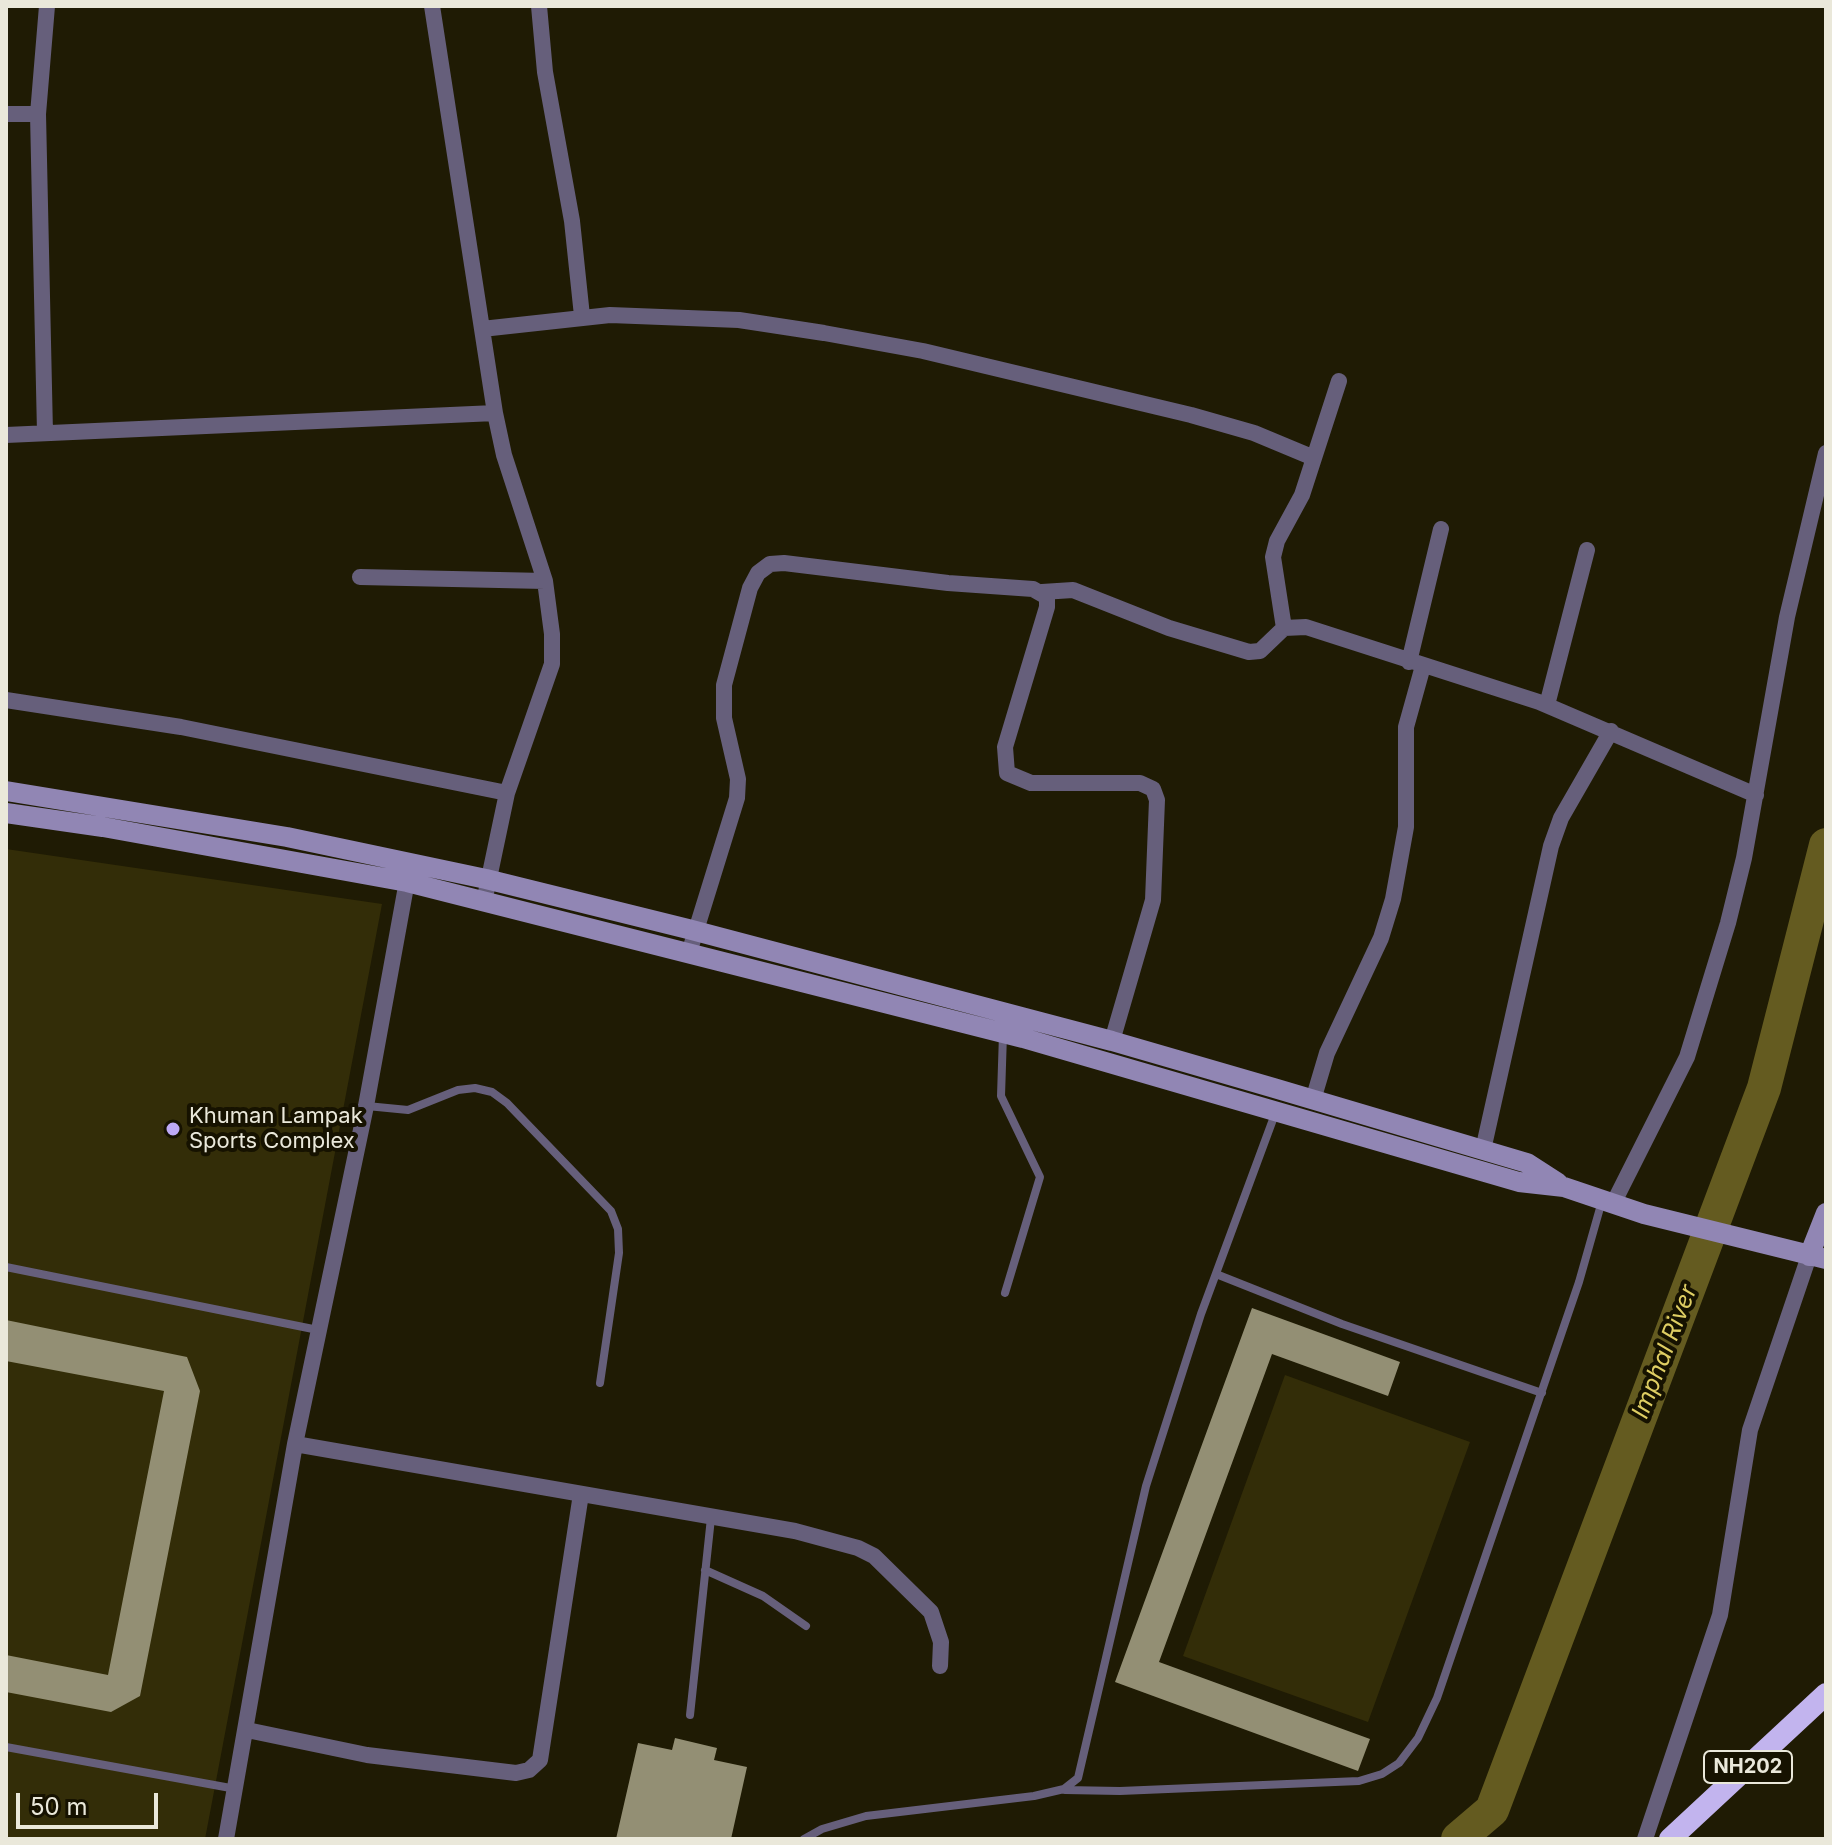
<!DOCTYPE html>
<html>
<head>
<meta charset="utf-8">
<style>
	body { margin:0 }
	#map { position:relative; width:1832px; height:1845px; overflow:hidden; background:#1f1b04; font-family:Inter,sans-serif }
	canvas { display:block }
	.frame { position:absolute; inset:0; border:8px solid #eae8da; pointer-events:none }
	.scale { position:absolute; left:16px; top:1793px; width:142px; height:36px; box-sizing:border-box; border:4px solid #eae8da; border-top:0; padding-left:10px; font-size:24px; line-height:28px; white-space:nowrap; color:#eae8da; -webkit-text-stroke:6px #161200; paint-order:stroke }
</style>
</head>
<body>
<div id="map">
<canvas width="1832" height="1845"></canvas>
<div class="frame"></div>
<div class="scale">50 m</div>
</div>
<script>
const context = document.querySelector('canvas').getContext('2d');
context.lineJoin = 'round';
function fillPath(path, color) { context.fillStyle = color; context.fill(path, 'evenodd'); }
const poly = rows => new Path2D(rows.map(r => 'M' + r).join(''));
function trace(path, color, width, dash) { context.strokeStyle = color; context.lineWidth = width; context.lineCap = dash ? 'butt' : 'round'; context.setLineDash(dash || []); context.stroke(path); }
function drawText(font, color, halo, rows, align = 'center') {
  context.font = font + ' Inter,sans-serif'; context.lineWidth = 8; context.setLineDash([]); context.textBaseline = 'middle'; context.strokeStyle = halo; context.fillStyle = color; for (const [text, x, y, turn = 0] of rows) {
    context.save(); context.translate(x, y); context.rotate((+turn || 0) * Math.PI / 180); context.textAlign = isNaN(turn) ? turn : align; if (halo) context.strokeText(text, 0, 0); context.fillText(text, 0, 0); context.restore();
  }
}
fillPath(poly([
	[6,849,382,904,205,1839,6,1839],
	[1285,1375,1470,1442,1368,1722,1183,1656]
]), '#332d08');
trace(poly([
	[1458,1839,1492,1810,1764,1088,1826,845]
]), '#645b20', 34);
fillPath(poly([
	[1252,1308,1400,1362,1388,1396,1272,1354,1159,1662,1370,1739,1358,1771,1115,1682],
	[6,1320,187,1357,200,1391,140,1696,111,1712,6,1692,6,1655,108,1675,164,1391,6,1361],
	[675,1738,717,1748,714,1760,747,1767,731,1839,616,1839,638,1743,672,1750]
]), '#938f74');
trace(poly([
	[1003,1034,1001,1096,1040,1177,1005,1293],
	[367,1106,408,1110,458,1090,475,1088,492,1092,507,1103,611,1211,618,1229,619,1253,600,1383],
	[6,1267,318,1330],
	[1216,1274,1342,1324,1542,1393],
	[705,1570,763,1596,806,1626],
	[690,1715,711,1518],
	[6,1747,236,1789],
	[1065,1790,1120,1791,1359,1781,1382,1774,1399,1763,1418,1738,1437,1698,1579,1282,1602,1201],
	[804,1839,822,1829,866,1816,1034,1796,1064,1789,1078,1778,1146,1486,1201,1314,1275,1114]
]), '#665f7b', 8);
trace(poly([
	[432,6,495,413,504,455,545,581,552,634,552,664,507,793,484,902],
	[539,6,545,72,572,221,582,316],
	[6,114,38,114],
	[482,329,610,315,739,320,824,333,923,351,1191,415,1254,433,1314,458],
	[45,433,38,114,47,6],
	[6,435,495,413],
	[360,577,545,581],
	[1042,592,1073,590,1169,628,1249,652,1260,651,1284,628,1306,627,1539,702,1756,795],
	[1284,628,1273,557,1277,541,1302,495,1339,381],
	[1409,662,1441,529],
	[6,700,181,727,507,793],
	[1547,705,1587,550],
	[689,953,737,798,738,779,724,718,724,685,750,588,758,573,770,564,784,563,948,583,1033,589,1047,597,1047,607,1005,747,1007,773,1031,783,1140,783,1153,789,1157,800,1153,900,1112,1041],
	[1313,1100,1327,1053,1381,938,1393,899,1406,827,1406,727,1423,666],
	[1483,1150,1551,846,1561,818,1611,731],
	[1613,1204,1687,1057,1728,923,1744,858,1787,617,1826,453],
	[295,1444,795,1531,858,1548,874,1556,931,1612,941,1642,940,1666],
	[247,1730,367,1755,516,1773,529,1770,540,1760,581,1494],
	[226,1839,295,1444,366,1106,409,870],
	[1645,1839,1720,1615,1750,1430,1809,1256]
]), '#665f7b', 16);
trace(poly([
	[6,791,287,837,486,879,688,929,1112,1041,1274,1088,1527,1163,1558,1183],
	[6,813,103,827,407,882,1023,1038,1519,1182,1564,1187,1644,1214,1826,1259],
	[1809,1256,1826,1213]
]), '#9186b4', 20);
trace(poly([
	[1670,1839,1826,1694]
]), '#c2b4ee', 22);
for (const [x, y, r, color] of [
	[173,1129,8,"#bda9f5"]
]) { const dot = new Path2D(); dot.arc(x, y, r, 0, 2 * Math.PI); context.fillStyle = color; context.fill(dot); trace(dot, '#161200', 3); }
for (const [x, y, w] of [
	[1748,1767,88]
]) { const box = new Path2D(); box.roundRect(x - w / 2, y - 16, w, 32, 6); context.fillStyle = '#161200'; context.fill(box); trace(box, '#eae8da', 2); }
drawText('bold 20px', '#eae8da', null, [
	["NH202",1748,1767]
]);
drawText('22px', '#eae8da', '#161200', [
	["Khuman Lampak",189,1116],
	["Sports Complex",189,1141]
], 'left');
drawText('italic 24px', '#dfce63', '#161200', [
	["Imphal River",1665,1352,-69]
]);
</script>
</body>
</html>
